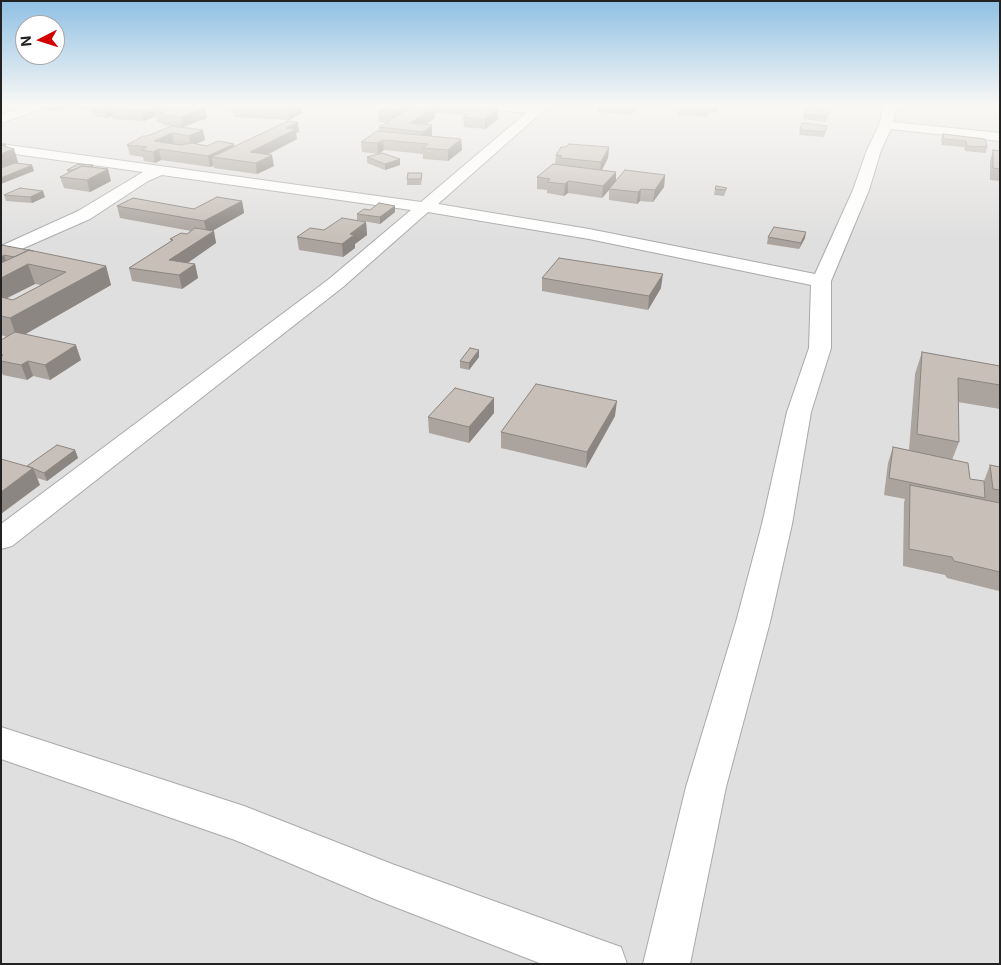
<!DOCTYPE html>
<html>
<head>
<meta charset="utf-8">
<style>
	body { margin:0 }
	#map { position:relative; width:1001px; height:965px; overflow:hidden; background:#f2efe9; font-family:Inter,sans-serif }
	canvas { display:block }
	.frame { position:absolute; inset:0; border:2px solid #222; pointer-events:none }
	.north { position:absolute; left:15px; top:15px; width:50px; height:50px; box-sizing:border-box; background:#fff; border:1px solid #a7a7a7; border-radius:50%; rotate:265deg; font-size:14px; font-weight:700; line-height:20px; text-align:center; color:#222 }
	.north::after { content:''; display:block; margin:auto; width:18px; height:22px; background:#d40000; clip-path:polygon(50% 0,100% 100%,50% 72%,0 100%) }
</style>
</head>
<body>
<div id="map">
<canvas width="1001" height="965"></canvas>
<div class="frame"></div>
<div class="north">N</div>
</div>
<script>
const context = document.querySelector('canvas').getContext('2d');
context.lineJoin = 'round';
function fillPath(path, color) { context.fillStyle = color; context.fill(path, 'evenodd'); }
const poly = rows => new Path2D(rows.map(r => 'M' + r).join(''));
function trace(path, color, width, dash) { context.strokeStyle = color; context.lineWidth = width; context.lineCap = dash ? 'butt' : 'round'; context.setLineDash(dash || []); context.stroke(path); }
fillPath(poly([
	[1,104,1000,104,1000,964,1,964]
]), '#e0dfdf');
const minor = poly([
	[30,104,48,104,46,107,1,123,1,115,30,104],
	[475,104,513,104,534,107,537,104,551,104,438,204,589,229,815,274,853,190,867,150,879,125,885,104,897,104,893,122,1000,133,1000,141,891,129,881,150,869,190,831,281,831,348,811,412,792,524,770,622,726,787,690,964,643,964,686,787,736,622,762,524,787,412,809,348,811,285,589,239,428,212,343,287,12,546,1,549,1,524,329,279,411,210,162,175,148,181,90,219,1,258,1,246,78,211,143,172,1,152,1,144,421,202,526,113,481,108,475,104],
	[1,727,244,806,392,864,604,941,621,947,627,964,542,964,377,900,235,840,1,759,1,727]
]);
trace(minor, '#a9a9a9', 2);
fillPath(minor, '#fff');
fillPath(poly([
	[39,104,167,104,164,105,165,108,205,108,207,118,183,127,203,130,205,140,196,144,207,146,234,146,299,132,296,133,297,139,268,154,274,166,257,174,214,168,213,166,210,167,161,160,155,163,144,161,143,157,130,155,127,145,172,126,163,125,163,123,157,122,156,116,144,121,113,119,112,116,107,118,93,116,91,110,65,108,55,111,40,109],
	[231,104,303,104,304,108,302,109,302,113,289,120,235,117,234,113,232,113],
	[375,104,490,104,498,119,485,129,464,127,463,117,466,115,438,112,435,114,435,118,425,125,432,136,431,136,461,139,462,150,448,161,423,159,423,154,384,150,378,154,400,159,400,165,385,170,367,163,367,157,378,154,362,152,361,142,379,131,379,127,387,122,379,122,378,111,386,107,375,106],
	[597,104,640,104,631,115,598,112,598,108,597,108],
	[680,104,719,104,718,109,716,113,709,112,706,117,678,115],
	[830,108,826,122,803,119,804,114],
	[827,126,824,137,799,135,800,130],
	[943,134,987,147,986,153,965,151,964,147,942,145,941,139],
	[566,147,609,147,608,158,602,170,616,172,616,181,665,175,664,187,653,202,640,201,637,204,609,200,609,190,602,198,568,193,564,196,547,193,547,190,537,189,537,177,555,164,556,155],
	[993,150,1000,151,1000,181,990,180,990,161],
	[93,165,93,168,111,181,90,192,64,188,60,177,68,173,67,170],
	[422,173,422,179,421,185,407,185,407,179],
	[727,188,724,196,714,195,715,189],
	[4,195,45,197,32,203,6,201],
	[242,201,244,213,213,230,216,243,187,263,195,264,198,278,182,289,132,281,129,268,171,241,170,239,187,234,191,231,120,218,117,206,194,209],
	[395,206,395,212,380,224,357,220,357,214,370,210],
	[366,222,367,235,355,244,355,248,343,257,299,250,297,237],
	[768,237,805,238,799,249,767,244],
	[1,245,106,266,111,285,25,334,81,360,50,380,33,376,27,380,3,375,1,371,1,340,7,337,1,335],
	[35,284,41,285,13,300,7,298],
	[542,278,661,288,648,310,542,291],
	[479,350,479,357,469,370,460,368,460,361],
	[922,352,1000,366,1000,409,958,402,959,442,952,460,970,479,984,481,990,465,1000,467,999,591,947,578,945,575,903,566,904,502,905,499,884,495,888,463,893,447,909,450,915,374],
	[494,413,469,443,429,433,428,417],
	[615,416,586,468,501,448,501,432],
	[75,450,78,458,47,481,37,478,40,485,27,466]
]), '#aba49e');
fillPath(poly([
	[53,104,64,104,65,108,55,111],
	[114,104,133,104,111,109,112,116,107,118,105,108],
	[159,104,167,104,164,105,166,112,155,112,156,116,144,121,142,111],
	[295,104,303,104,304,108,302,109,302,113,289,120,288,110],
	[406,104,421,104,392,123,391,113],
	[435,104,438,104,438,112,435,114,435,118,415,131,410,123,429,108],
	[633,104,640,104,631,115,632,105],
	[709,104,710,104,709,112,706,117,707,107],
	[717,104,719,104,718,109,716,113],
	[205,108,207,118,183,127,181,117],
	[498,109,498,119,485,129,485,119],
	[298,122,299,132,296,133,297,139,252,163,250,152,286,128],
	[432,125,432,136,423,142,423,132],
	[203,130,205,140,191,146,189,136],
	[172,133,174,144,159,149,161,160,155,163,153,152,154,141],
	[461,139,462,150,448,161,448,150],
	[383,140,384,150,378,154,377,143],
	[5,143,8,151,14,149,19,165,1,172,1,145],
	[234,144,235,155,212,157,213,166,210,167,208,156],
	[609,147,608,158,600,173,601,162],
	[272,155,274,166,257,174,256,163],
	[400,159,400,165,385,170,385,164],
	[32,165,34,171,1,184,1,178],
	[108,169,111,181,90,192,87,180],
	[616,172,616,184,609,189,609,190,602,198,603,186],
	[665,175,664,187,653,202,655,190],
	[568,181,568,193,564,196,565,184],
	[641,189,640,201,637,204,638,192],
	[43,191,45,197,32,203,30,197],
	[242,201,244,213,207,234,204,221],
	[395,206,395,212,380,224,380,217],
	[366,222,367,235,355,244,355,248,343,257,342,244,350,234],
	[214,231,216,243,172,274,169,260],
	[806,232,805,238,799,249,801,243],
	[4,255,9,269,1,272,1,257],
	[28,264,35,284,1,301,1,278],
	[195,264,198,278,182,289,179,275],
	[106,266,111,285,17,339,10,318],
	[663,274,661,288,648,310,649,296],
	[76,345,81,360,50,380,45,365],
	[479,350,479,357,469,370,469,363],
	[28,361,33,376,27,380,21,365],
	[494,398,494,413,469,443,469,427],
	[617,401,615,416,586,468,587,452],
	[75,450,78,458,47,481,44,473],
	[33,468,40,485,1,514,1,492]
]), '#8b8681');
const building = poly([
	[96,104,114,104,105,108,90,106,96,104],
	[122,104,159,104,142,111,111,109,122,104],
	[175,104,179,104,205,108,181,117,161,115,165,113,155,112,175,104],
	[239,104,299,104,288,110,233,107,239,104],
	[391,104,406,104,391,113,378,111,391,104],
	[417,104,435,104,429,108,435,108,410,123,432,125,423,132,379,127,417,104],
	[455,104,490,104,498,109,485,119,463,117,474,110,470,106,455,104],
	[680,104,709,104,707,107,680,104],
	[807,106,830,108,827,116,804,114,807,106],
	[288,121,298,122,286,128,296,129,250,152,272,155,256,163,212,157,288,121],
	[802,123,827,126,825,132,800,130,802,123],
	[172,126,203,130,189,136,172,133,154,141,180,145,192,143,207,146,218,141,234,144,208,156,159,149,153,152,141,150,147,147,127,145,143,136,147,136,172,126],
	[377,131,461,139,448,150,423,148,428,144,383,140,377,143,361,142,377,131],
	[943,134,985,139,987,147,967,146,966,141,944,139,943,134],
	[569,144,609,147,601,162,560,158,562,156,556,155,561,147,566,147,569,144],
	[1,145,14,149,1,154,1,145],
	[993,150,1000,151,1000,169,993,168,993,150],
	[382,153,400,159,385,164,367,157,382,153],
	[15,163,32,165,1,178,1,168,15,163],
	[78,164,93,165,89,167,82,166,73,170,67,170,78,164],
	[553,164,616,172,603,186,568,181,565,184,547,182,550,179,537,177,553,164],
	[82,166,108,169,87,180,60,177,82,166],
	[625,170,665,175,655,190,641,189,638,192,609,189,625,170],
	[408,173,422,173,421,179,407,179,408,173],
	[716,186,727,188,725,190,715,189,716,186],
	[20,188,43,191,30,197,4,195,20,188],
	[217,197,242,201,204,221,117,206,133,198,194,209,217,197],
	[379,203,395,206,380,217,357,214,364,209,370,210,379,203],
	[342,218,366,222,350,234,354,235,342,244,297,237,310,228,324,230,342,218],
	[774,227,806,232,801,243,768,237,774,227],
	[195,228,214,231,169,260,195,264,179,275,129,268,173,240,170,239,181,233,187,234,195,228],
	[1,245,2,245,33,251,29,250,14,257,4,255,1,257,1,245],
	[29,250,106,266,10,318,1,316,1,297,13,300,66,272,28,264,1,278,1,263,29,250],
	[559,258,663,274,649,296,542,278,559,258],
	[15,332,76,345,45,365,28,361,21,365,1,361,1,357,3,355,1,355,1,340,15,332],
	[470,348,479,350,469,363,460,361,470,348],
	[922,352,1000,366,1000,385,958,378,959,442,917,434,922,352],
	[536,384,617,401,587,452,501,432,536,384],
	[455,388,494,398,469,427,428,417,455,388],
	[57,445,75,450,44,473,27,466,57,445],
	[893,447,968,463,970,479,984,481,985,498,889,478,893,447],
	[1,459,33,468,1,492,1,459],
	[990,465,1000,467,1000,490,993,489,990,465],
	[910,485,1000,503,1000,572,954,561,952,557,909,549,910,485]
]);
fillPath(building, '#c7bfb8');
trace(building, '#8b8681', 1);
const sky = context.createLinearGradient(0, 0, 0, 239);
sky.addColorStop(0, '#8fc0e4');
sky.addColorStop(0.44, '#f9f8f5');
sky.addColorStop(1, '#f9f8f500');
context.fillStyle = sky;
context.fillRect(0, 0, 1001, 239);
</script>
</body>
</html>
